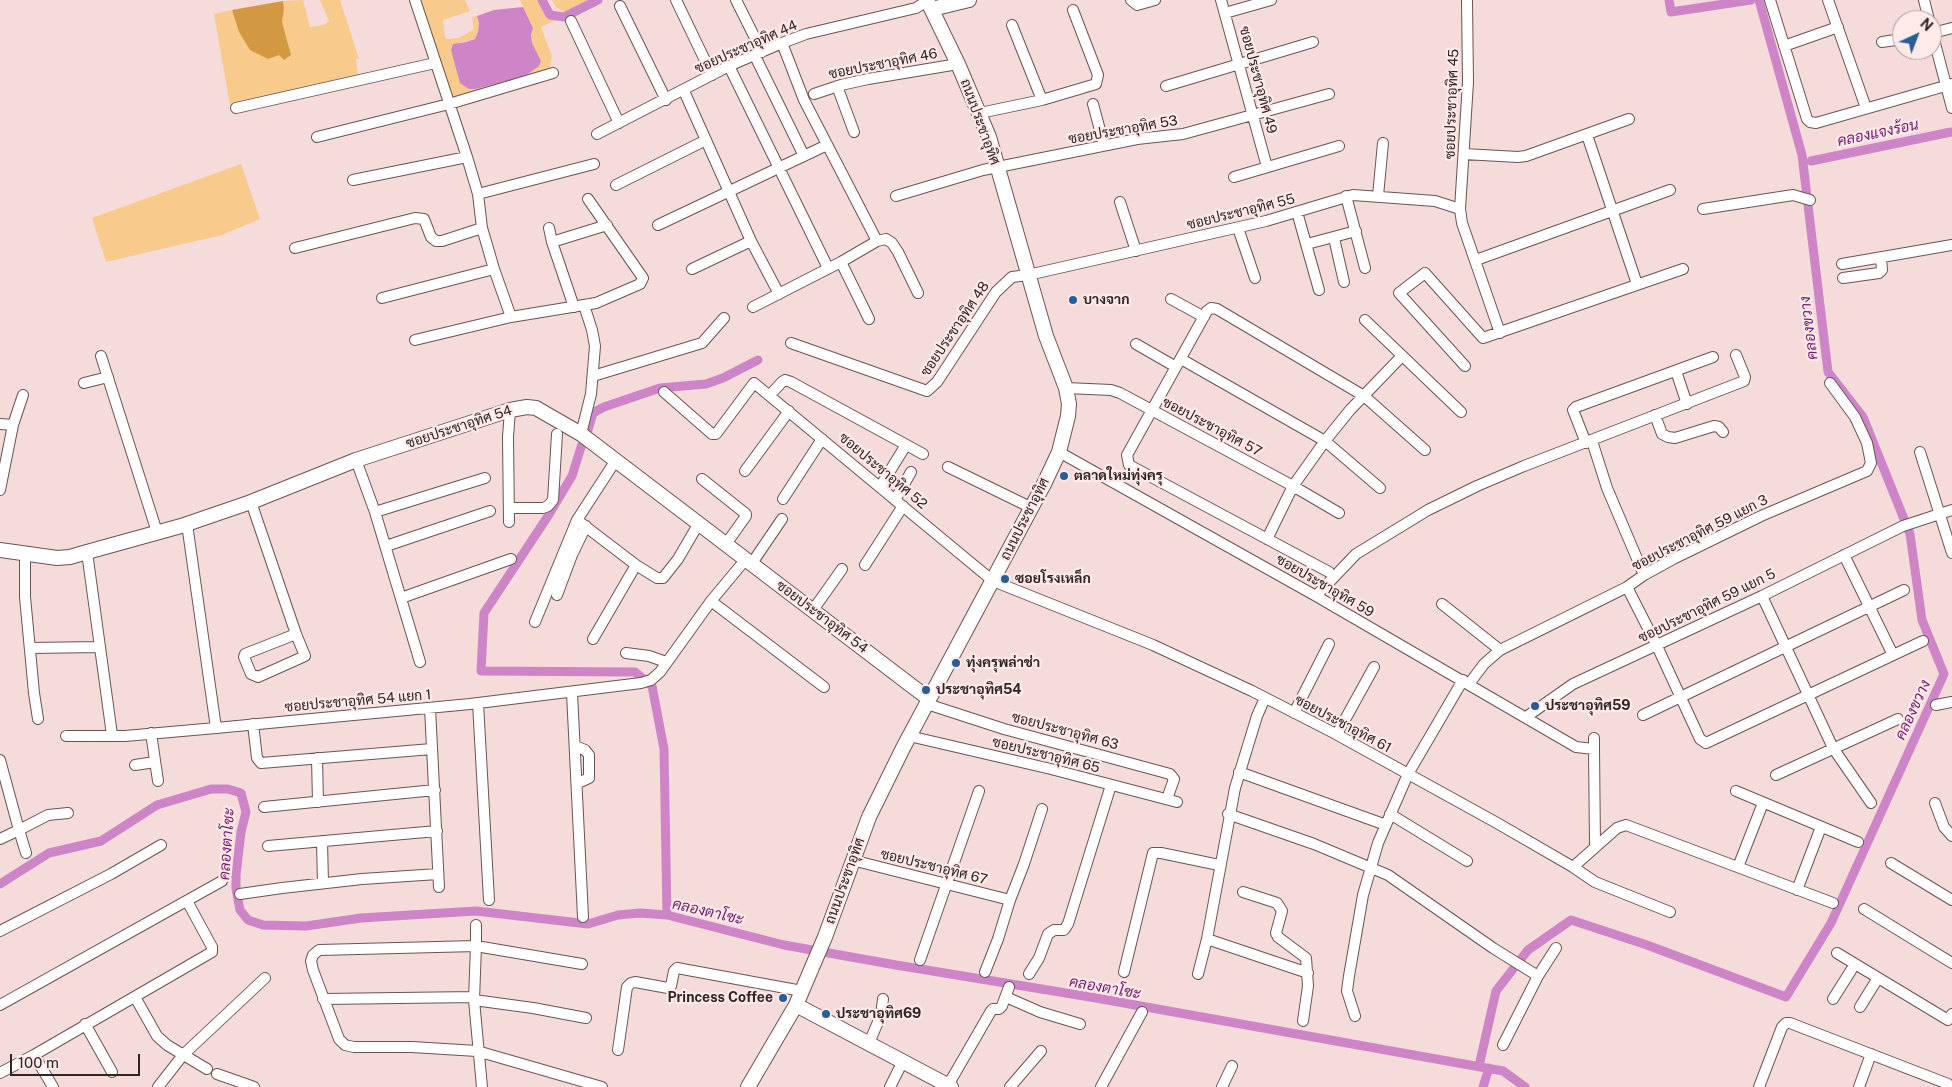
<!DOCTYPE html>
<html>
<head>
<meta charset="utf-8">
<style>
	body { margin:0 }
	#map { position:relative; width:1952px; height:1087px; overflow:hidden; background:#f5dcda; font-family:"Public Sans",sans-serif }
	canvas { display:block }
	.north { position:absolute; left:1892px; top:10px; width:50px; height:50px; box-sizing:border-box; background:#ffeae9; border:1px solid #ab9b9a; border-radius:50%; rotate:43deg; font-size:14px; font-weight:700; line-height:20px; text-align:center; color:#2e2524 }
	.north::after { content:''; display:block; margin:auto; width:18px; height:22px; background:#275e96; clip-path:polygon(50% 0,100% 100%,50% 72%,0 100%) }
	.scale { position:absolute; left:10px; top:1054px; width:130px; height:22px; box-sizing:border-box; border:2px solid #2e2524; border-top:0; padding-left:6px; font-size:15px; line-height:18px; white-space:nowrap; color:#2e2524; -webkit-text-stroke:4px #ffeae9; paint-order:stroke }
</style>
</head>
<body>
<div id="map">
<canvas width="1952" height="1087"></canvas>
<div class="north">N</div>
<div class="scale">100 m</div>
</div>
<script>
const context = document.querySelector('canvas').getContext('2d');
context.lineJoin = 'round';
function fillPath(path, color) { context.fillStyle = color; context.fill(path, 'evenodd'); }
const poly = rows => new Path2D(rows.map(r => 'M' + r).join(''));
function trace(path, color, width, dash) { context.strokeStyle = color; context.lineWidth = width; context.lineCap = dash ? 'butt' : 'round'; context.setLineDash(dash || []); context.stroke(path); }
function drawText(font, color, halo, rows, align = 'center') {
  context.font = font + ' "Public Sans",Sarabun,sans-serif'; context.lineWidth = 4.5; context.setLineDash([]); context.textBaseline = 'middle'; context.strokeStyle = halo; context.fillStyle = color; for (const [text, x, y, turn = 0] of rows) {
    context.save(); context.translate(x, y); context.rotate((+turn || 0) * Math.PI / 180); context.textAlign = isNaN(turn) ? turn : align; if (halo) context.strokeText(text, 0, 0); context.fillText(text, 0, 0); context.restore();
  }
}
fillPath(poly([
	[303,0,310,27,324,25,329,21,320,0,340,0,359,59,356,59,359,84,231,111,214,14,232,10,239,32,286,38,282,22,284,9,283,1],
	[420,0,465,0,470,11,443,20,445,38,448,39,459,38,474,29,472,17,477,16,479,23,478,32,475,39,453,44,451,50,469,89,525,76,541,61,532,43,531,35,533,28,520,0,537,0,544,11,554,21,541,27,552,56,549,70,454,100,449,98],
	[552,0,589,0,565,12,556,7],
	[241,164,260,219,222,235,106,262,92,218]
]), '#f8ca8b');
fillPath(poly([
	[283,1,284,9,282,22,291,55,284,60,279,55,268,59,250,50,239,32,232,10]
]), '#d39942');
fillPath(poly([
	[523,7,533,28,531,35,532,43,541,61,539,66,525,76,476,89,469,89,460,83,451,50,453,44,466,42,475,39,478,32,479,23,477,16,494,10]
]), '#ce85c7');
trace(poly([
	[542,0,550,15,564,17,598,0],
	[1669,0,1671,12,1751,0],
	[1811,161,1951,132],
	[588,430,593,413,604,407,660,388,706,384,723,378,758,360],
	[582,444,572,476,548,516,484,613,481,671,635,672,652,686,664,749,667,915],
	[0,884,49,853,101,841,157,805,211,789,228,789,241,793,246,812,241,832,236,875,236,889,240,910,248,920,263,925,306,926,361,918,476,911,588,924,618,915,640,913,667,915,784,945,896,965,1096,998,1503,1071,1525,1087],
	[1479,1066,1496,991,1528,950,1571,920,1647,945,1786,997,1831,923,1944,674,1922,620,1910,534,1863,417,1828,372,1802,155,1759,0],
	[1483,1087,1489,1068]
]), '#ce85c7', 9);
const street = poly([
	[415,0,467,157,478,194,482,228,494,269,511,317],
	[676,0,712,75],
	[736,0,762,52],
	[1131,0,1137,5,1155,0],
	[1221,0,1267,167],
	[1467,0,1468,82,1460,209,1462,223,1500,333],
	[1770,0,1807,119,1810,122,1816,123,1952,84],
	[1828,0,1866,108],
	[1924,0,1929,20],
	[620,6,666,100],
	[1225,13,1271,0],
	[571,21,619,123],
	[1012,25,1042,100],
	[1932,32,1952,108],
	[1932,33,1952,28],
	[1882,42,1902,39],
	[782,43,804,100,877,241],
	[1784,46,1838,27],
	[755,56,804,156],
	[729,66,828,268],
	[837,86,854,132],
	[1166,86,1313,42],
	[684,91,751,241,779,294],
	[814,94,841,85,868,79,958,64],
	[1093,104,1104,145],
	[236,108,435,63],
	[980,113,1042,100,1096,84,1098,75,1073,10],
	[597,134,729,66,782,43,806,34,916,8,927,1],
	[1587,135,1637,284],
	[317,137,449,104,553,73],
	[1464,154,1518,157,1526,156,1629,119],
	[1234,177,1339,146],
	[353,180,467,157],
	[616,185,706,140],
	[478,194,594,164],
	[896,196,983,170,1137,139,1183,134,1329,94],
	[1346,196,1365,268],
	[1378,196,1383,143],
	[1120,202,1136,251],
	[1703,209,1793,195,1810,200],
	[1297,212,1319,290],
	[658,225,827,145],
	[549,228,552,242,574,307],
	[1238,228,1255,278],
	[1334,238,1344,282],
	[552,242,607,225],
	[1307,244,1356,231],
	[295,248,415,218,424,219,431,237,436,241,442,241,482,228],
	[1476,260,1670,190],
	[841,262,869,319],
	[1842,264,1952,245],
	[692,269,751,241],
	[1843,278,1879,273,1882,270,1881,258],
	[382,298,494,269],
	[1171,299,1204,317],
	[753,307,841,262,877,241,886,239,892,243,898,252,918,293],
	[1365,320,1461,412],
	[415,340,511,317,596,303,640,284,643,278,588,199],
	[791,343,927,391,937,382,996,292,1012,277,1028,275,1266,221,1353,195,1435,201,1460,209],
	[1136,344,1176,367],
	[101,356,157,532],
	[1181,359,1325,441,1380,488],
	[1465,366,1399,293,1425,273,1483,338,1683,269],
	[1676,371,1687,404],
	[593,376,702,343,724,318],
	[84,383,108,377],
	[1066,388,1111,390,1120,393,1293,486,1339,513],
	[664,392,712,434,716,434,754,383,993,581,1153,645,1252,691,1334,733,1497,823,1573,867,1595,882,1670,912],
	[770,395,782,382,785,380,791,382,923,454],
	[1655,415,1662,434,1668,437,1675,438,1714,426,1719,427,1723,432],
	[0,424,13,425],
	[581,434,591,394,595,346,592,330,584,305],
	[1592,441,1607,488,1644,575],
	[1586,443,1573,410,1576,407,1713,357],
	[1059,452,1316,596,1576,747,1594,749,1595,845],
	[1920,452,1952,553],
	[356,460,375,512,420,662],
	[948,467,1032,508],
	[745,471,789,411],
	[702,479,746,514,746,516,726,544],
	[880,487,906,445],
	[0,490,13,425,23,395],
	[783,499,822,439],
	[895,500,911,472],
	[251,502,296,634,305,656,258,677,251,674,244,657,245,654,296,634],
	[509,508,543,508,548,506,553,500,557,434],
	[375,512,485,478],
	[577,520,636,565,593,639],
	[509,522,508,437,510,410],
	[187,524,216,728],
	[1267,539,1293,486,1325,441,1350,410,1401,357],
	[386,546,490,511],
	[87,552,112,735],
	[25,553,25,597,34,693,38,719],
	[1844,555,1893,655],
	[752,563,782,519],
	[636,565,657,578,663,578,678,559,699,523],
	[865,565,903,506],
	[1329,572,1129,465,1127,455,1207,311,1211,308,1217,309,1364,396,1425,450],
	[1627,587,1657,646,1700,739,1706,743,1923,641],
	[557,595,572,555,586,526],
	[1316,596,1356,554,1428,510,1477,486,1524,466,1744,381,1745,377,1736,355],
	[1762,596,1833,748,1871,803],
	[401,598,511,559],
	[711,601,824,687],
	[1442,604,1500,650],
	[813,610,842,569],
	[535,622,577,520,616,460],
	[30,648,100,647],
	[626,653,649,656,666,662],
	[1469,684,1484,664,1500,650,1627,587,1644,575,1673,559,1761,516,1867,471,1871,463,1867,443,1855,417,1830,383],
	[572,693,583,917],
	[478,703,489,900],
	[927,704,1004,729,1170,774,1174,779,1167,799],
	[1936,705,1952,702],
	[430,708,439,887],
	[1294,713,1329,644],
	[1643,715,1904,590],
	[1526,717,1573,684,1762,596,1903,526,1952,510],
	[253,724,257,758,261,763,432,749],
	[151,733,158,781],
	[1337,734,1374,667],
	[66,736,125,736,216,728,470,704,641,683,651,680,660,672,711,601,746,559],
	[909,736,1051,769,1177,802],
	[575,746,585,750,589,755,589,778,578,783],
	[1594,749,1594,738],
	[317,758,318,802],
	[0,760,19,830,48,815,68,813],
	[135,765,155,762],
	[1239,772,1386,825],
	[1776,775,1898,719],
	[1736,791,1858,842],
	[1935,803,1944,827,1952,836],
	[264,807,435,790],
	[1228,814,1314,844,1388,875,1493,948,1538,976],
	[1390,814,1467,861],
	[0,839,19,830,26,853],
	[322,841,323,883],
	[268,846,437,831],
	[852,860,1010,900],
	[1891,863,1952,900],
	[1573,867,1617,828,1626,825,1833,903],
	[1738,867,1763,803],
	[1797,890,1821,827],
	[1243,892,1277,903,1282,911,1276,933,1278,937,1306,958,1308,986,1303,1021],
	[240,894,282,888,362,879,438,874],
	[1864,909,1952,963],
	[476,925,476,946,319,950,313,955,311,961,313,970,339,1039,345,1045,354,1047,412,1047,477,1051,602,1087],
	[0,931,111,874,161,845],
	[1207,939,1308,973],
	[1837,953,1948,1020,1952,1014],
	[920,960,979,791],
	[985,972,998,939,1010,900,1024,864,1042,809],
	[1124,972,1153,853,1161,853,1219,865],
	[1029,974,1039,958,1048,934,1054,930,1064,930,1068,924,1111,785],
	[1198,974,1207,939,1235,788,1257,716,1265,698],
	[135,997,157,1036,167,1045,207,1069],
	[1006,997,1040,1012,1080,1024],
	[323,999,474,997],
	[1833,999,1855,964],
	[474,1000,533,1008,586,1018],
	[0,1005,222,881],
	[1860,1007,1878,978],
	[1355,1016,1347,991,1349,976,1363,895,1378,843,1408,774,1463,680],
	[85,1024,112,1072],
	[869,1043,881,1015,883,999],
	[1503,1045,1538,976,1556,948],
	[618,1050,627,987,631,983,635,982,668,988,671,986,674,971,677,968,802,991],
	[34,1055,53,1087],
	[0,1073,34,1055,212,952,212,947,187,901],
	[217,1074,254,1087],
	[158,1087,183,1055,265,978],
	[482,1087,474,1000,476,946,582,964],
	[890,1087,903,1061],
	[947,1087,991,1011,993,1009,999,1009,1002,1006,1009,987],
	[1010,1087,1041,1051],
	[1101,1087,1142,1012],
	[1222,1087,1232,1066],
	[1759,1087,1782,1027,1786,1023,1790,1023,1948,1084],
	[1859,1087,1871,1054]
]);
const secondary = poly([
	[932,9,969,0],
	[0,550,57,558,70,557,87,552,181,526,251,502,356,460,510,410,527,407,536,408,581,434,929,699],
	[796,1005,951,1087],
	[748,1087,796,1005,825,937,869,817,903,748,1044,484,1059,452,1068,416,1069,404,1066,388,1046,336,989,137,958,64,927,0]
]);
trace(street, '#6a5453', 12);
trace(secondary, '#6a5453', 16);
trace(street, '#fff', 10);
trace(secondary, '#fff', 14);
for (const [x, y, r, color] of [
	[1073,300,5,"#275e96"],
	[1064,476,5,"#275e96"],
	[1005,579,5,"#275e96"],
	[956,663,5,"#275e96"],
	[926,690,5,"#275e96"],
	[1535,706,5,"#275e96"],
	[783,998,5,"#275e96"],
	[826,1014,5,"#275e96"]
]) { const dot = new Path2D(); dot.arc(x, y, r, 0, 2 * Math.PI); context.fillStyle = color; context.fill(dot); trace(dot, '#ffeae9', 2); }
drawText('14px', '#2e2524', '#ffeae9', [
	["ซอยประชาอุทิศ 44",746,47,-24],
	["ซอยประชาอุทิศ 46",883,64,-11],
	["ซอยประชาอุทิศ 49",1258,80,75],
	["ซอยประชาอุทิศ 45",1452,104,-88],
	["ถนนประชาอุทิศ",980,122,70],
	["ซอยประชาอุทิศ 53",1123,130,-10],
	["ซอยประชาอุทิศ 55",1241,212,-14],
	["ซอยประชาอุทิศ 48",955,329,-56],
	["ซอยประชาอุทิศ 54",459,427,-18],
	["ซอยประชาอุทิศ 57",1212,427,28],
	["ซอยประชาอุทิศ 52",883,471,40],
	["ถนนประชาอุทิศ",1025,519,-63],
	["ซอยประชาอุทิศ 59 แยก 3",1700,533,-27],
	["ซอยประชาอุทิศ 59",1325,586,30],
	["ซอยประชาอุทิศ 59 แยก 5",1707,606,-26],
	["ซอยประชาอุทิศ 54",822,617,37],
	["ซอยประชาอุทิศ 54 แยก 1",358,701,-5],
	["ซอยประชาอุทิศ 61",1343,724,28],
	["ซอยประชาอุทิศ 63",1065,731,15],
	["ซอยประชาอุทิศ 65",1046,755,14],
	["ซอยประชาอุทิศ 67",934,867,14],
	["ถนนประชาอุทิศ",845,881,-70]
]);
drawText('bold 14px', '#2e2524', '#ffeae9', [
	["บางจาก",1083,300],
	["ตลาดใหม่ทุ่งครุ",1074,476],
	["ซอยโรงเหล็ก",1015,579],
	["ทุ่งครุพล่าช่า",966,663],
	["ประชาอุทิศ54",936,690],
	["ประชาอุทิศ59",1545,706],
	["Princess Coffee",773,998,"right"],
	["ประชาอุทิศ69",836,1014]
], 'left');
drawText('italic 15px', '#721b6d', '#ffeae9', [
	["คลองแจงร้อน",1878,133,-12],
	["คลองขวาง",1809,328,-97],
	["คลองขวาง",1913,710,-65],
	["คลองตาโซะ",227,844,-86],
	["คลองตาโซะ",708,912,13],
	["คลองตาโซะ",1105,988,10]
]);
</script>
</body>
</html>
